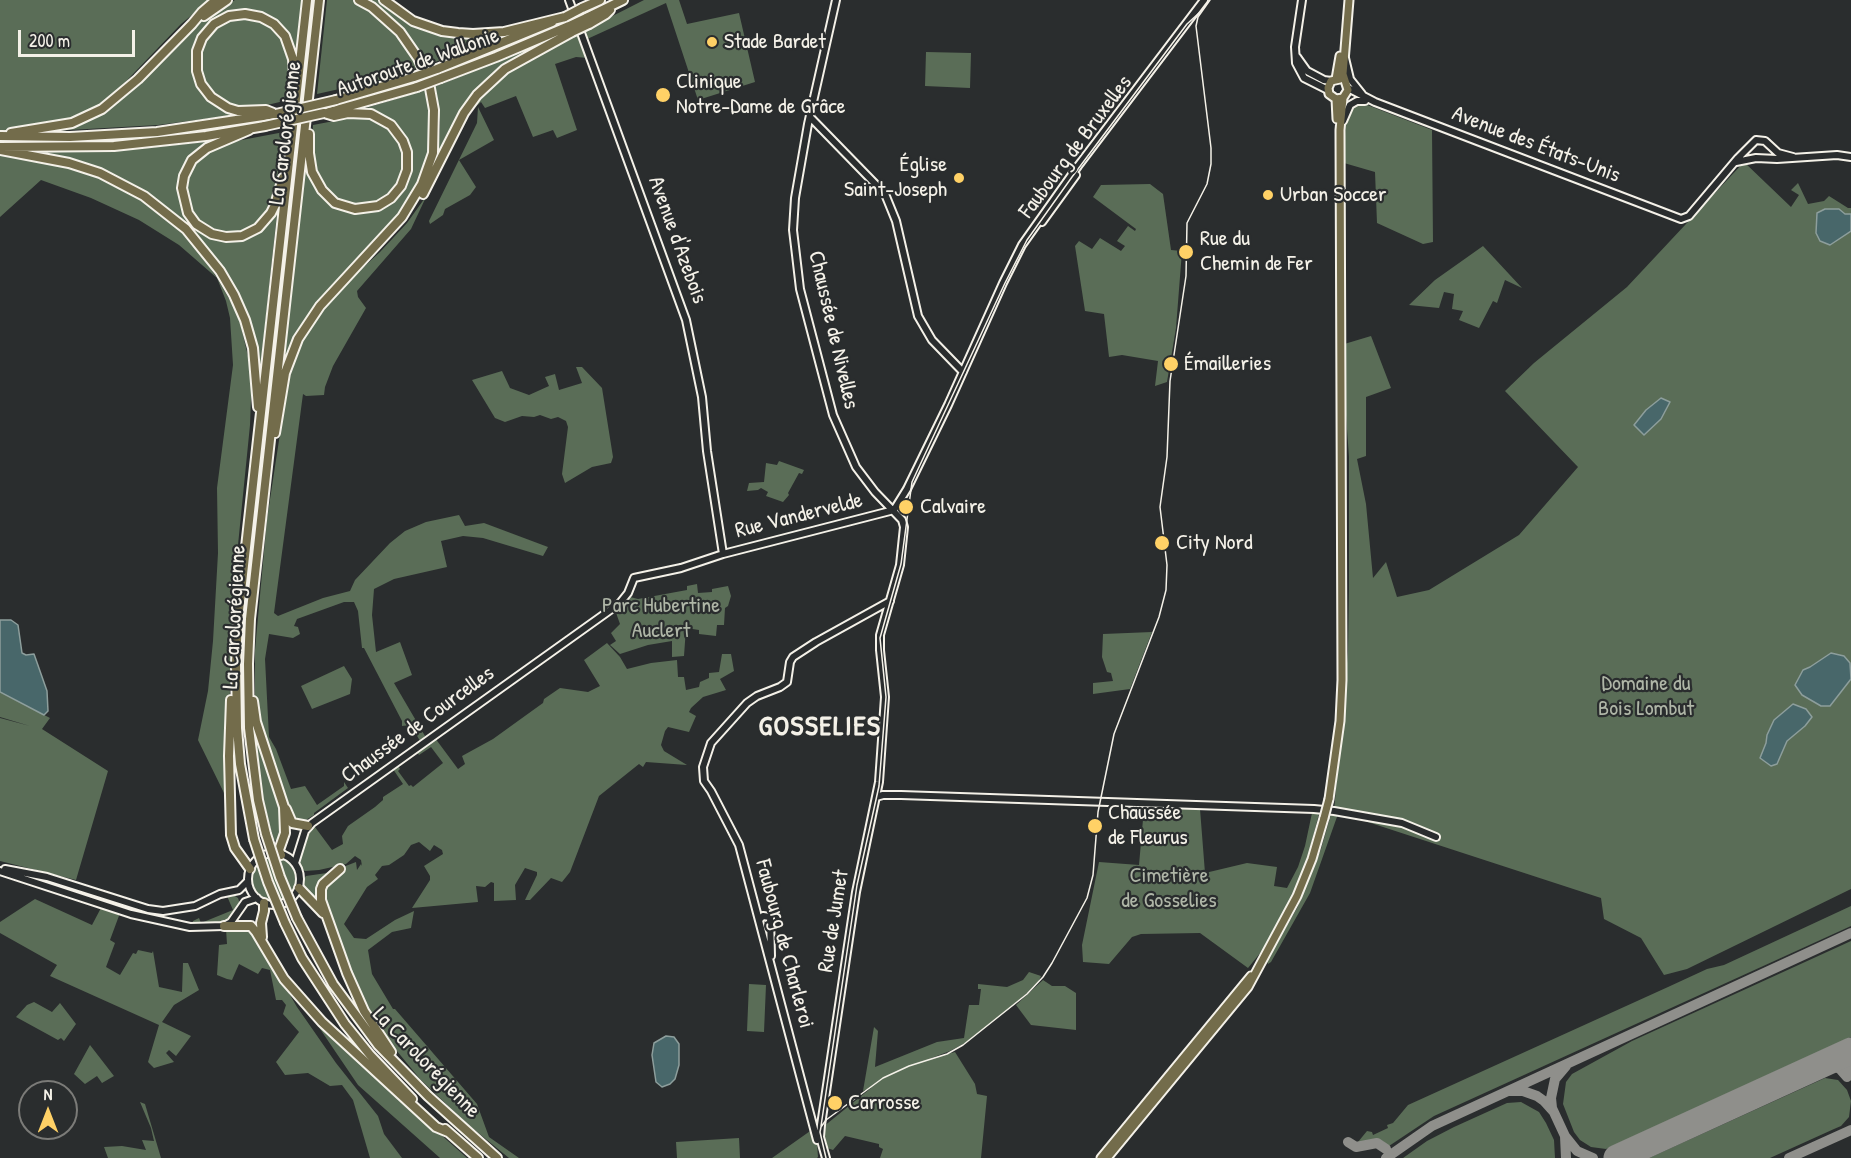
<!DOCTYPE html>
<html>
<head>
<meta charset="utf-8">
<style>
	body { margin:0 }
	#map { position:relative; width:1851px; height:1158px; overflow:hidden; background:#2a2d2e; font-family:"Patrick Hand",sans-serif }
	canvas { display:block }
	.north { position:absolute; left:18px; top:1080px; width:60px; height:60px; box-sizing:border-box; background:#2a2d2e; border:2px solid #7b7b78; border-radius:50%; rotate:0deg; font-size:16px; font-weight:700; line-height:24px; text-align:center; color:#f4f1e8 }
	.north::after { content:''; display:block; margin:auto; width:21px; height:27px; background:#ffd166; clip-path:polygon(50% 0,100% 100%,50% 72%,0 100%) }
	.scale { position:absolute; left:18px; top:30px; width:117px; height:27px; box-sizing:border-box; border:3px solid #f4f1e8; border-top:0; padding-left:8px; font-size:18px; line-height:21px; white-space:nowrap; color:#f4f1e8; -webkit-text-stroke:4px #2a2d2e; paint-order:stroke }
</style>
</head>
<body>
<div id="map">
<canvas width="1851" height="1158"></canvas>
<div class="north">N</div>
<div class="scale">200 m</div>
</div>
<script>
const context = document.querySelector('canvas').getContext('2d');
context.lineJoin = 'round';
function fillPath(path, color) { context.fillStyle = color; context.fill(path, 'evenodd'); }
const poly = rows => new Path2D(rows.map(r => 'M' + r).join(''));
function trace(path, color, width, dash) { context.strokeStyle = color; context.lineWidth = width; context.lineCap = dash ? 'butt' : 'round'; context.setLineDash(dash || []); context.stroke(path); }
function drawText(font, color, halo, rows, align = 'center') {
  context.font = font + ' "Patrick Hand",sans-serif'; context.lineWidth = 4.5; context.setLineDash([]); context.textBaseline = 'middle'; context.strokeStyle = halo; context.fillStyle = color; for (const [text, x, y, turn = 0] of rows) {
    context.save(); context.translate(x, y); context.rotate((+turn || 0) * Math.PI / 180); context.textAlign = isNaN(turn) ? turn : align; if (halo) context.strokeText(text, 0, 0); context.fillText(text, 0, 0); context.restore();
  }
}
fillPath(poly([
	[0,0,210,0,181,24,110,98,93,110,70,119,45,124,42,152,126,150,214,141,202,147,179,192,184,212,207,235,249,236,278,204,261,363,257,362,255,346,218,263,180,220,166,207,134,187,101,170,41,161,76,169,109,182,147,204,171,221,197,248,217,278,238,314,252,373,250,425,236,565,225,795,198,740,208,691,213,641,218,553,217,488,233,365,230,318,226,301,217,278,179,245,139,220,91,198,41,180,0,217],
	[235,0,302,0,296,49,283,27,276,21,266,15,250,10,228,13,215,19,201,35,199,86,243,114,158,125,52,131,78,124,108,109,125,95,193,28,208,15],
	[327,0,353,0,371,11,398,34,420,67,384,79,317,94],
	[368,0,381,0,388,7,447,34,521,30,427,65,412,40,401,27,389,15],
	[644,0,679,0,687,24,739,13,755,82,698,100,666,3,585,40,583,31],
	[236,17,251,17,267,23,283,37,290,56,288,100,259,107,243,107,222,101,206,87,200,70,199,60,205,40,220,24],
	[580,33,589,58,576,57,555,64,577,130,557,138,553,130,533,137,516,96,485,108,481,102,471,111,487,89,535,53,565,37,574,37],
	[546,42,506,65,483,85,434,168,439,140,440,122,434,87],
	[926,52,971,53,970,88,925,86],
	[428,89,432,116,431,140,425,171,404,210,318,303,301,326,282,369,305,164,308,164,339,208,385,205,409,166,397,128,356,111],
	[1357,101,1432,130,1433,242,1423,244,1377,223,1375,172,1344,163,1346,110],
	[478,107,494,140,459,160,476,187,470,195,445,209,443,215,430,224,429,221,477,123],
	[355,117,368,117,387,126,399,140,403,157,402,174,390,194,380,202,359,206,341,202,327,192,318,176,314,164,312,145,313,125],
	[284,132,274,199,269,211,254,227,237,235,219,234,199,224,192,216,185,186,190,169,198,158,211,149,226,143],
	[1744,162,1791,207,1799,195,1791,190,1798,183,1808,204,1824,201,1829,196,1848,208,1851,208,1851,889,1687,969,1664,975,1641,938,1604,919,1601,898,1334,811,1348,652,1349,590,1349,457,1341,345,1371,336,1391,388,1366,397,1366,456,1357,459,1366,504,1373,578,1386,562,1397,597,1429,590,1519,535,1578,467,1505,391,1534,363,1627,287],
	[1150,184,1163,194,1171,250,1182,251,1176,328,1167,382,1155,386,1158,361,1122,355,1109,357,1104,314,1085,311,1075,246,1079,241,1092,249,1100,238,1121,251,1125,246,1117,241,1128,226,1135,231,1136,229,1093,197,1101,185],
	[427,195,411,229,357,291,358,297,366,308,333,366,325,387,324,395,306,396,303,394,274,613,278,616,323,598,350,591,355,580,390,543,405,531,426,522,459,515,465,526,484,523,548,547,543,556,483,538,463,536,441,541,447,567,394,579,374,589,372,615,376,652,400,642,412,675,394,683,425,736,420,741,411,725,402,726,402,721,364,648,362,648,358,611,354,602,344,602,297,619,294,626,298,627,300,634,293,638,269,634,265,659,269,737,276,749,291,789,305,786,317,805,344,786,344,782,348,788,314,813,314,815,301,823,290,816,261,738,255,697,255,650,267,519,290,368,305,335,340,289,380,252,407,223],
	[1483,246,1522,288,1505,280,1497,303,1493,301,1479,328,1459,320,1463,311,1452,309,1454,294,1444,292,1439,308,1409,305,1435,280],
	[576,367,582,367,602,388,613,457,611,463,592,467,565,483,562,474,568,427,566,421,558,417,551,419,540,415,534,417,522,416,505,422,495,418,472,380,502,371,510,388,529,395,549,386,545,377,555,374,559,390,582,383],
	[779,461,804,470,802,474,799,473,788,493,789,495,783,502,766,496,768,492,761,488,758,490,747,491,749,483,764,482,766,463,777,465],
	[697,584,698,593,712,592,712,589,728,586,731,596,728,606,725,608,724,625,717,625,716,636,699,634,699,630,686,628,684,656,672,657,672,641,648,645,620,654,610,645,616,641,611,633,620,624,615,610,630,597,638,599,687,590,687,586],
	[1152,632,1130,689,1093,694,1093,683,1113,681,1111,673,1107,672,1102,657,1103,634],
	[607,643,620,657,627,669,651,663,677,660,678,677,684,677,686,690,699,687,700,682,709,678,709,673,719,672,722,654,731,654,734,671,720,679,726,690,703,697,691,708,689,712,696,716,689,732,668,727,665,731,661,745,664,751,687,765,646,762,643,767,639,764,599,796,570,872,562,882,551,878,530,900,525,900,537,875,537,872,525,868,515,885,516,900,494,901,494,883,491,882,485,887,476,886,478,902,412,908,430,880,430,876,424,866,443,854,442,850,434,845,430,851,419,842,411,845,404,855,389,865,382,866,375,875,378,879,367,887,344,924,354,938,366,939,395,920,414,911,411,928,392,932,368,950,372,974,393,1009,395,1009,477,1104,489,1137,519,1158,509,1158,465,1122,420,1079,382,1033,372,1017,320,903,305,890,303,880,306,876,334,872,326,880,343,867,356,862,357,870,361,864,362,866,361,860,355,856,346,864,319,870,305,871,297,866,300,878,299,888,295,894,285,903,273,905,264,903,252,894,248,881,250,869,260,858,271,854,281,855,295,864,296,851,312,823,332,850,343,844,342,836,348,826,375,807,383,800,383,797,403,784,393,769,398,766,400,769,398,771,409,786,411,785,413,787,443,763,431,747,419,755,417,752,435,738,458,769,465,764,462,756,493,739,536,708,543,703,544,699,560,688,588,692,600,686,584,660],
	[344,666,352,679,350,694,312,709,301,686],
	[0,692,50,718,42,729,108,771,76,880,0,861,0,718,30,726,0,717],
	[254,724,268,775,280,807,283,827,278,842,273,839,261,790],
	[1144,808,1200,809,1205,873,1247,863,1277,867,1274,886,1287,888,1298,867,1305,846,1312,813,1319,814,1305,867,1293,894,1270,941,1248,968,1200,933,1141,934,1132,937,1109,964,1083,962,1082,945,1099,862,1139,865],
	[1331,814,1338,814,1310,893,1271,962,1268,964,1267,961,1297,908,1321,849],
	[232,894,238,898,240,904,234,915,225,924,193,924,193,921,199,918,201,923,233,910,227,896,198,908,212,899],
	[35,899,92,925,102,906,120,913,110,940,115,943,106,967,120,975,133,953,136,954,138,950,152,953,153,951,159,987,182,992,183,963,188,963,199,990,174,1005,162,1022,191,1036,176,1056,169,1050,166,1053,174,1062,154,1068,148,1062,159,1025,50,976,57,965,0,933,0,922],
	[1851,906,1851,926,1434,1116,1389,1146,1381,1140,1362,1143,1358,1142,1367,1131,1372,1132,1373,1135,1388,1128,1387,1125,1393,1123,1408,1105,1668,987,1707,969,1724,965],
	[248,928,253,931,297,1007,336,1063,378,1116,384,1134,402,1158,370,1158,353,1100,342,1085,330,1086,308,1073,285,1075,276,1062,299,1032,283,1014,286,1005,282,1000,276,1000,270,970,262,968,258,974,239,964,232,980,227,979,217,975,219,945,227,944,226,929],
	[1851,941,1851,1037,1606,1149,1591,1147,1580,1140,1574,1132,1563,1104,1566,1082,1572,1074,1632,1041],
	[1029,972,1041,976,1038,983,1019,1001,965,1043,950,1051,929,1059,955,1052,975,1084,977,1094,987,1096,981,1158,880,1158,883,1149,879,1147,879,1144,845,1136,833,1150,827,1148,823,1127,871,1088,863,1091,874,1027,878,1031,875,1067,937,1042,964,1038,969,1005,979,1005,981,989,978,989,978,984,1007,987,1023,980],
	[1043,980,1052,986,1065,986,1076,993,1076,1030,1031,1025,1016,1005],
	[749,984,766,985,764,1032,747,1031],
	[34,1002,52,1012,60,1003,76,1024,64,1041,61,1038,58,1040,16,1017,27,1005],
	[316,1023,467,1158,440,1158,358,1085],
	[90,1045,114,1076,102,1083,97,1076,85,1084,74,1074],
	[1825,1078,1838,1080,1847,1090,1851,1101,1849,1117,1841,1126,1834,1129,1770,1158,1649,1158],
	[140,1102,145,1104,161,1158,108,1158,104,1147,122,1146,146,1150,142,1140,154,1141,151,1128],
	[1521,1102,1539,1112,1546,1123,1554,1140,1555,1158,1403,1158,1427,1141,1454,1127,1507,1103],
	[813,1129,816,1130,818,1157,817,1158,772,1158],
	[739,1138,740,1158,677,1158,676,1142]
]), '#5a6d57');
const water = poly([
	[1825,209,1839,209,1845,214,1851,214,1851,231,1830,245,1820,241,1816,233,1817,213,1825,209],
	[1661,398,1670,402,1661,419,1644,435,1634,425,1646,410,1661,398],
	[0,620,11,620,18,625,22,653,26,655,34,654,47,691,48,711,44,715,0,692,0,620],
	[1831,653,1844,656,1850,663,1851,679,1830,706,1821,706,1802,695,1795,685,1803,670,1810,667,1831,653],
	[1793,704,1806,709,1812,717,1805,726,1787,741,1777,764,1771,766,1760,758,1766,743,1767,735,1774,720,1793,704],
	[666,1036,674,1037,679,1044,679,1065,675,1079,670,1084,662,1087,656,1082,652,1055,654,1043,666,1036]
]);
fillPath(water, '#48676a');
trace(water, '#8d9e9c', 1.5);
trace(poly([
	[1816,1067,1833,1066,1840,1069,1847,1077,1847,1066,1851,1056],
	[1510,1091,1523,1091,1537,1096,1544,1101,1553,1111],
	[1565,1136,1552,1108,1551,1098,1555,1079,1566,1066],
	[1348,1142,1356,1147,1377,1143,1386,1149],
	[1386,1158,1432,1126,1851,933],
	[1566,1158,1565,1136,1577,1151,1593,1158],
	[1616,1158,1624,1155],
	[1789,1158,1851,1130]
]), '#8f8f8b', 10);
trace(poly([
	[1617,1158,1851,1051]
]), '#8f8f8b', 27);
const secondary = poly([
	[569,0,686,320,702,397,707,451,723,554],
	[1302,0,1295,47,1296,63,1304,78,1328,90],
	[1297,57,1307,71,1324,80,1331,81],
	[1345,58,1350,79,1362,94],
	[1348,88,1375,102,1681,219,1689,216,1738,158,1756,140,1765,141,1778,153,1793,157],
	[810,117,885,194,896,221,918,316,932,340,963,372],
	[1343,121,1350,105,1357,101,1365,101],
	[1736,162,1756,158,1777,159,1837,155,1851,157],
	[1042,222,1076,175],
	[876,797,883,795,901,795,1314,809,1334,811,1402,823,1436,837],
	'248 879a26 26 0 1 1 52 0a26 26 0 1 1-52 0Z',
	[295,863,305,831,312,823,620,603,628,593,634,578,681,568,723,554,894,510,907,489,948,405,1003,283,1022,245,1078,166,1204,0],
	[5,869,47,877,148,909,163,911,195,906,220,894,239,890,248,881],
	[0,871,131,914,190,927,224,926,231,922,245,902,257,898],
	[760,919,763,916,770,917,771,956],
	[817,1140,739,845,711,791,704,781,703,767,711,743,747,703,757,696,780,687,787,682,790,662,793,657,816,642,890,601],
	[826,1158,820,1137,821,1125,856,892,879,782,885,697,880,650,880,635,900,565,904,527,902,520,875,492,856,467,833,415,800,289,796,255,793,230,795,198,808,124,836,0]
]);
const primary = poly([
	[1336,79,1340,56],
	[1336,99,1343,98,1348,90,1343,74,1349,0],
	[1337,119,1336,99,1329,94,1328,88,1331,81,1340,79],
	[1329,799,1340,721,1342,680,1340,130,1343,98],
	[1101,1158,1251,976],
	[1107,1158,1248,987,1297,896,1312,859,1324,818]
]);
const highway = poly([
	[384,0,413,21,442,31,458,33,473,34,504,32,565,17],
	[582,8,600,0],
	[204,16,227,0],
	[586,18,623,0],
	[589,24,606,14,610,10],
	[437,69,552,22],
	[441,78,496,57,569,26],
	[336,100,414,77],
	[329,112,417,87],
	[276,114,266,110,238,111,228,108,211,97,201,84,197,71,197,51,202,38,214,24,229,16,245,14,261,17,274,24,285,36,293,59,294,76],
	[249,130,207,148,192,160,184,176,182,188,188,213,196,224,212,234,226,237,242,236,258,228,271,213,275,205,283,178],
	[11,133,72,123,102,109,138,79,192,24,202,12,216,0],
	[309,134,309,153,312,172,322,190,335,203,355,209,378,206,391,198,401,186,407,170,407,152,403,141,391,125,371,114,348,113,334,116,324,113],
	[0,136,70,137,157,132,276,114],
	[1,147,114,146,206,136,265,126],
	[0,150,69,163,100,173,144,196,186,229,220,271,234,295,245,320,253,348,258,407],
	[423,194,464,113,477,95,505,69,572,32],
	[275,433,285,373,298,339,320,306,402,217,422,184,433,153,434,110,429,83,418,58,400,32,372,7,359,0],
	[231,700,229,756,231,835,235,848,250,869],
	[253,701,256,722,284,807,285,833,279,850,281,855],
	[286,809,292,823,308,826],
	[266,834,258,800,249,728,248,664,250,619,319,0],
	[254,839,240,764,237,728,236,663,238,619,307,0],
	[340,869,323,884,321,889,321,900,347,973,364,1011,391,1052],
	[299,888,323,913],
	[297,918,333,984,378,1045,428,1096,497,1158],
	[285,923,302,958,345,1024,370,1055,412,1099],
	[224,926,251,926,256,932,284,979,322,1022,436,1127,448,1132],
	[262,937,261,923,264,911,264,903],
	[445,1129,478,1158]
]);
trace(secondary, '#f4f1e8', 10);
trace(primary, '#f4f1e8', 11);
trace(highway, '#f4f1e8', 12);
trace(secondary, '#2a2d2e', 6);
trace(primary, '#736c4b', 7);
trace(highway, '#736c4b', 8);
trace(poly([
	[821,1126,857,885,879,786,886,697,880,638,901,564,912,482,1005,283,1027,240,1072,177,1187,24,1199,13],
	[826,1158,820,1132,821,1127,826,1120,883,1078,909,1066,947,1054,963,1045,1027,994,1043,977,1052,963,1087,898,1093,875,1098,812,1114,734,1159,617,1166,590,1167,565,1160,507,1167,457,1170,381,1186,276,1187,223,1207,184,1211,164,1211,148,1196,26,1198,17,1210,0]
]), '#f4f1e8', 1.5);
const primaryBridge = poly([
	[1324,818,1329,799]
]);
const highwayBridge = poly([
	[565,17,582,8],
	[569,26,586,18],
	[572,32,589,24],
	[414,77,437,69],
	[417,87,441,78],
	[276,114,336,100],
	[265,126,324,113],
	[266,834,280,877,297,918],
	[254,839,268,882,285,923]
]);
trace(primaryBridge, '#f4f1e8', 11, []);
trace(highwayBridge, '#f4f1e8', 12, []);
trace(primaryBridge, '#736c4b', 7);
trace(highwayBridge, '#736c4b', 8);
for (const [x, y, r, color] of [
	[712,42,6,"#ffd166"],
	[663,95,8,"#ffd166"],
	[959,178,6,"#ffd166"],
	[1268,195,6,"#ffd166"],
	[1186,252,8,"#ffd166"],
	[1171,364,8,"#ffd166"],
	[906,507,8,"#ffd166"],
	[1162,543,8,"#ffd166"],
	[1095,826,8,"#ffd166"],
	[835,1103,8,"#ffd166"]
]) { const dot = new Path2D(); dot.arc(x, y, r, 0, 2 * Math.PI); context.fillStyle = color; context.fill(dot); trace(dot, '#2a2d2e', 2); }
drawText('22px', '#f4f1e8', '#2a2d2e', [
	["Stade Bardet",724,42],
	["Clinique",676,82],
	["Notre-Dame de Grâce",676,107],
	["Église",947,165,"right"],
	["Saint-Joseph",947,190,"right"],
	["Urban Soccer",1280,195],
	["Rue du",1200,239],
	["Chemin de Fer",1200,264],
	["Émailleries",1184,364],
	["Calvaire",920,507],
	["City Nord",1176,543],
	["Chaussée",1108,813],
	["de Fleurus",1108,838],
	["Carrosse",848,1103]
], 'left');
drawText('22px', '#f4f1e8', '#2a2d2e', [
	["Autoroute de Wallonie",418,63,-19],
	["La Carolorégienne",286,133,-83],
	["Avenue des États-Unis",1536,145,21],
	["Faubourg de Bruxelles",1076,147,-53],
	["Avenue d'Azebois",677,240,70],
	["Chaussée de Nivelles",833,330,77],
	["Rue Vandervelde",799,516,-14],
	["La Carolorégienne",235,617,-87],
	["Chaussée de Courcelles",418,725,-36],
	["Rue de Jumet",834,921,-81],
	["Faubourg de Charleroi",784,944,75],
	["La Carolorégienne",426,1063,46]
]);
drawText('22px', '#afb6a7', '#2a2d2e', [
	["Parc Hubertine",661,606],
	["Auclert",661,631],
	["Domaine du",1646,684],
	["Bois Lombut",1646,709],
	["Cimetière",1169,876],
	["de Gosselies",1169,901]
]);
context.letterSpacing = '1.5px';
drawText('bold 28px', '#f4f1e8', '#2a2d2e', [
	["GOSSELIES",820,728]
]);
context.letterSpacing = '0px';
</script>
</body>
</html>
